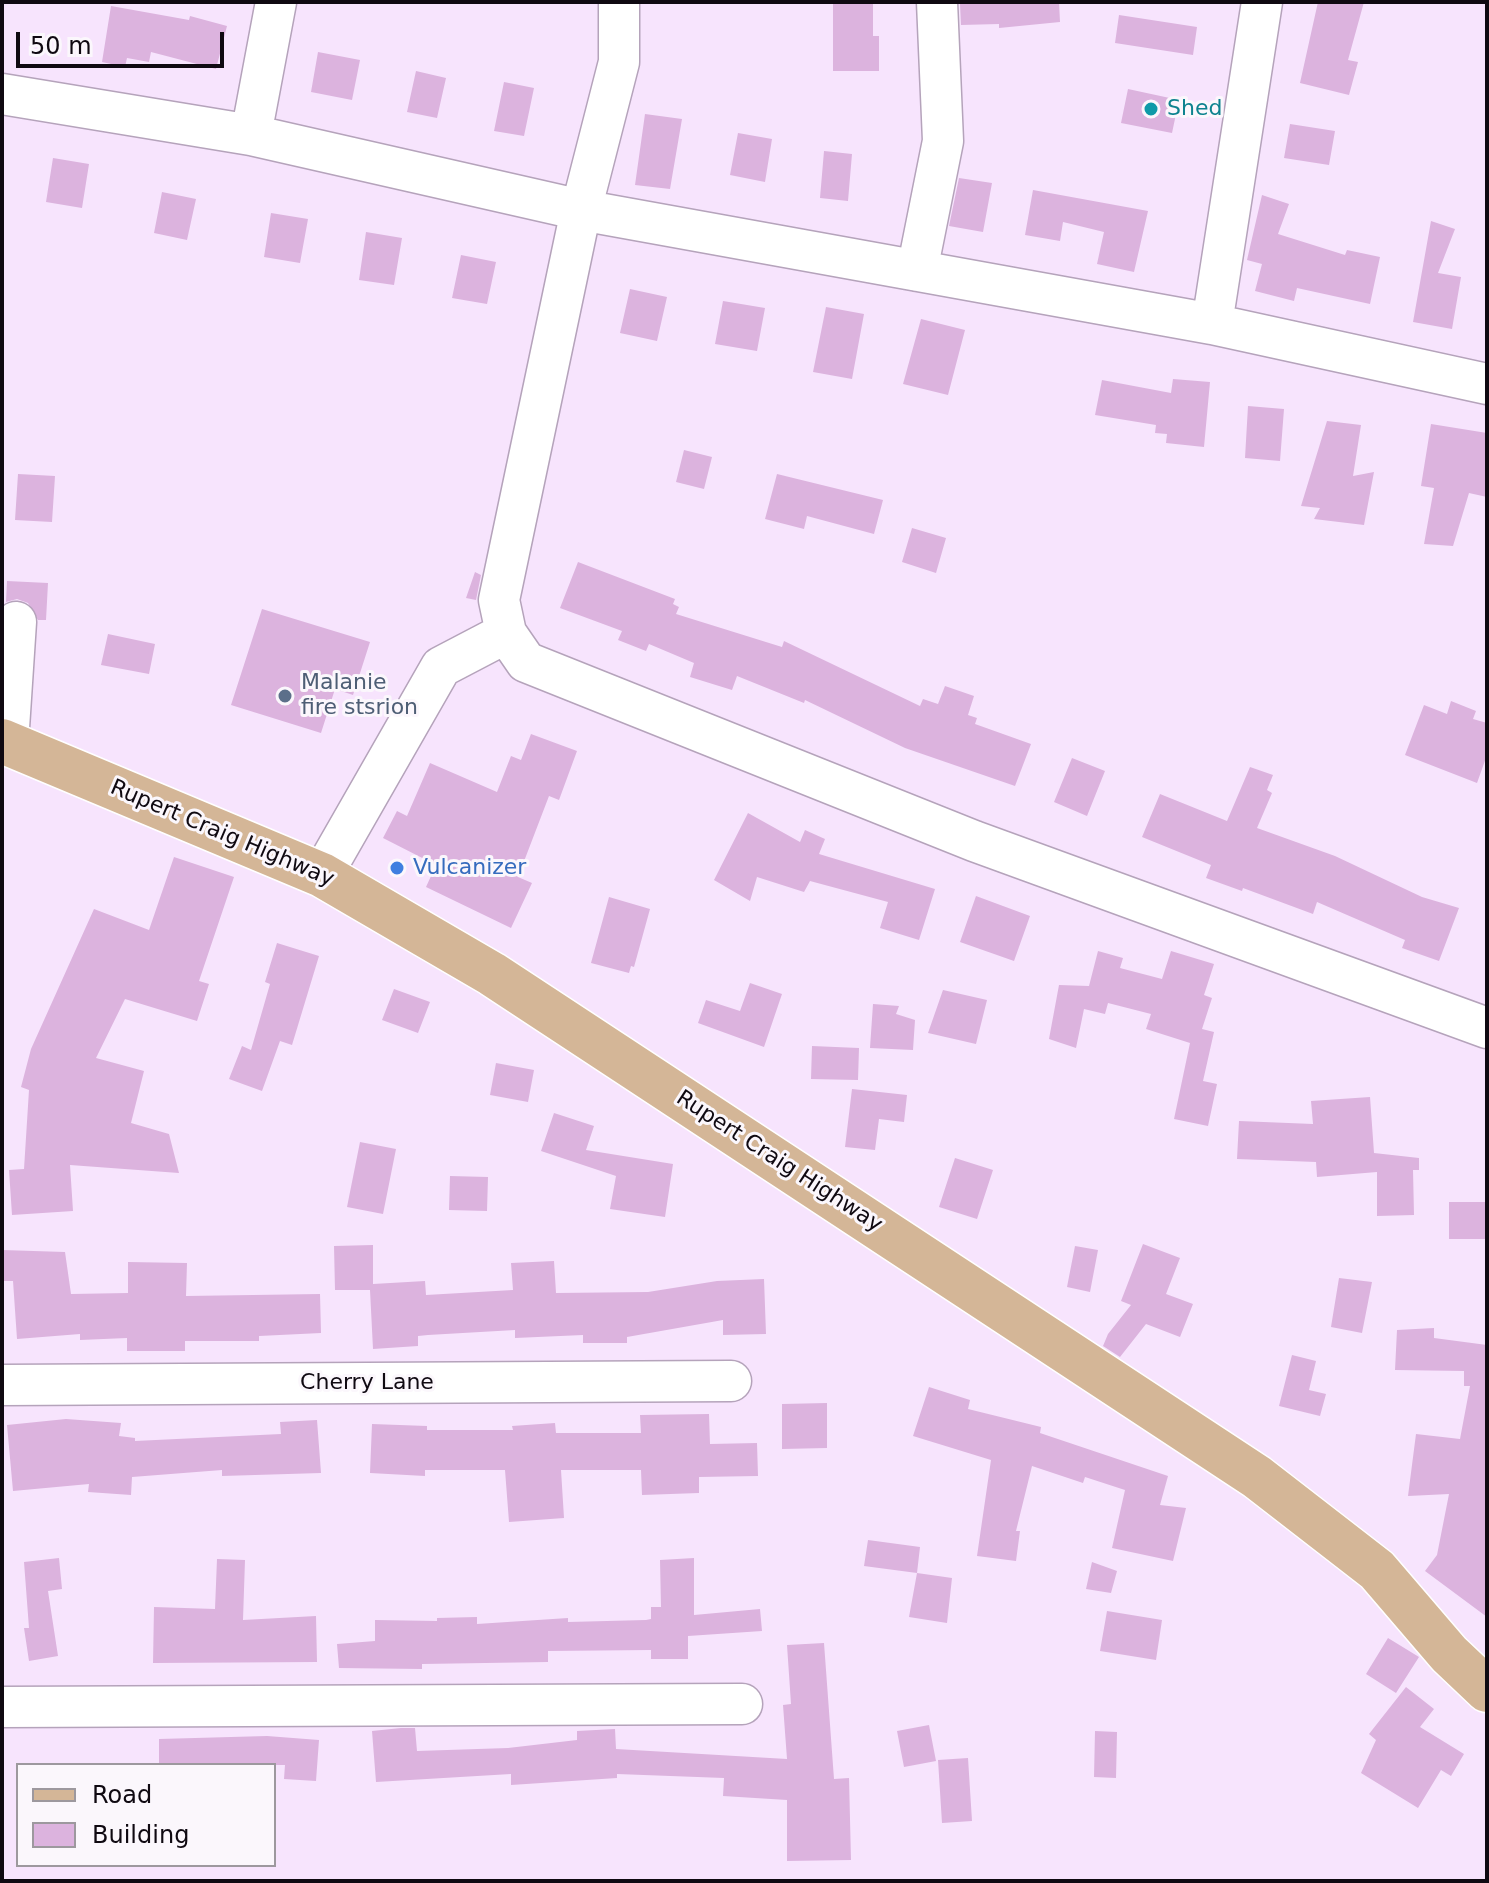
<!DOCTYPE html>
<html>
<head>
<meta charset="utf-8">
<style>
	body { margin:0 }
	#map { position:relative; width:1489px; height:1883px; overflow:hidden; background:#f7e4fd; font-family:"DejaVu Sans",sans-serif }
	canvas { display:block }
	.frame { position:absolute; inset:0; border:4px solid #0f0911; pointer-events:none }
	.legend { position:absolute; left:16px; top:1763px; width:260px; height:104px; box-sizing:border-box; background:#fbf7fc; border:2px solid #9d989e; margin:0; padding:10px 14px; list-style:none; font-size:24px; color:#0f0911 }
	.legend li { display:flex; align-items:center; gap:16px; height:40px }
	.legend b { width:40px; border:2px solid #9d989e }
	.scale { position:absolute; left:16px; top:32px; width:208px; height:36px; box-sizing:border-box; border:4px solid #0f0911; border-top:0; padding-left:10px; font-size:24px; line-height:28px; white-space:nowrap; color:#0f0911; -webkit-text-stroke:6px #fbf7fc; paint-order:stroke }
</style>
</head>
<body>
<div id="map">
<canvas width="1489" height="1883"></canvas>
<div class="frame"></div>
<ul class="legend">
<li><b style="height:10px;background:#d4b697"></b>Road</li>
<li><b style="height:22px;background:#dcb3de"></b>Building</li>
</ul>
<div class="scale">50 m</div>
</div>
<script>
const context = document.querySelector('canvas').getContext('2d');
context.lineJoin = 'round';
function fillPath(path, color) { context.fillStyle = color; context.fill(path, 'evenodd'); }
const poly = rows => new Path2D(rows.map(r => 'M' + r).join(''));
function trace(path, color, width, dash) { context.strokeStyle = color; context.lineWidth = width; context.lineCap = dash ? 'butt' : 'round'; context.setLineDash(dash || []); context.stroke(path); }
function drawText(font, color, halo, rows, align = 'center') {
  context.font = font + ' "DejaVu Sans",sans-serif'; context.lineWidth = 6; context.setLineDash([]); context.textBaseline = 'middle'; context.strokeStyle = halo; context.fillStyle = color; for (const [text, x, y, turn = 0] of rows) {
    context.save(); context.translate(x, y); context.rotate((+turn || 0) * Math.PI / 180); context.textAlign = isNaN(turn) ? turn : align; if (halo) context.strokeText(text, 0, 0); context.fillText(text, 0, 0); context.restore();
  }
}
fillPath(poly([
	[833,2,873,2,873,36,879,36,879,71,833,71],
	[1059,2,1060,22,999,28,999,24,961,25,960,4],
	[1318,2,1364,2,1348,60,1358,62,1349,95,1300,83],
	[111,6,189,20,190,16,227,26,216,69,151,52,149,62,127,58,125,67,102,62],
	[1119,15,1197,27,1193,55,1115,43],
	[318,52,360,60,352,100,311,92],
	[416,71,446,78,437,118,407,112],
	[504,82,534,88,524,136,494,131],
	[1128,89,1179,100,1172,133,1121,123],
	[645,114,682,119,670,189,635,185],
	[1290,124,1335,131,1329,165,1284,158],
	[738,133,772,139,765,182,730,175],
	[824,151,852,154,848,201,820,198],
	[53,158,89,164,82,208,46,202],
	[959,178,992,183,983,232,949,226],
	[1033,190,1148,211,1134,272,1097,264,1104,232,1063,222,1060,241,1025,235],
	[162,192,196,199,187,240,154,233],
	[1262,195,1289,204,1278,234,1345,255,1347,250,1380,257,1370,304,1297,288,1294,301,1255,291,1262,264,1247,260],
	[271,213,308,219,300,263,264,257],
	[1431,221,1455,229,1438,273,1461,277,1452,329,1413,322],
	[366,232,402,238,394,285,359,280],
	[461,255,496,262,487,304,452,298],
	[630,289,667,297,657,341,620,333],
	[723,301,765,308,757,351,715,344],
	[826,307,864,314,852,379,813,372],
	[921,319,965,330,948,395,903,384],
	[1173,379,1210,382,1204,447,1166,443,1167,434,1155,433,1156,425,1095,415,1102,380,1171,393],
	[1248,406,1284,409,1280,461,1245,458],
	[1327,421,1361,425,1353,476,1374,472,1364,525,1314,519,1320,508,1301,506],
	[1431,424,1487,433,1487,497,1469,493,1453,546,1424,544,1434,488,1421,486],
	[684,450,712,457,704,489,676,482],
	[18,474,55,476,52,522,15,520],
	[777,474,883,500,874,534,807,516,804,529,765,519],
	[912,528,946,538,936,573,902,562],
	[578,562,675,599,673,604,679,607,676,614,782,647,784,641,920,706,923,699,938,704,945,686,974,696,968,715,977,718,975,724,1031,744,1015,786,905,748,805,700,804,703,737,676,732,690,690,677,694,663,649,644,646,651,618,640,622,631,560,608],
	[475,572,481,575,476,600,466,598],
	[7,581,48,583,46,620,38,620,28,603,17,599,6,602],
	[262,609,370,642,353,695,335,689,321,733,231,705],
	[108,634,155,644,149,674,101,665],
	[1451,701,1476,711,1473,719,1487,723,1487,755,1477,783,1405,755,1424,705,1447,714],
	[531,734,577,751,559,800,549,796,518,877,532,883,511,928,426,887,436,865,383,838,397,811,407,816,430,763,497,792,511,756,521,760],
	[1072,758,1105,771,1087,816,1054,802],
	[1250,767,1273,775,1267,790,1272,793,1257,828,1335,856,1422,897,1459,908,1439,961,1402,948,1405,940,1317,902,1313,914,1243,888,1242,891,1206,878,1211,865,1142,837,1160,794,1227,821],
	[748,813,800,842,805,830,825,839,819,854,935,889,919,940,880,928,888,902,810,881,804,892,757,877,750,901,714,880],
	[174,857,234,877,199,981,209,984,197,1021,125,999,96,1058,144,1071,131,1123,169,1134,179,1173,70,1165,73,1211,12,1215,9,1170,24,1169,29,1090,21,1087,31,1049,94,909,149,930],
	[976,896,1030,916,1014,961,960,942],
	[609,897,650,909,634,967,631,966,629,973,591,963],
	[277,943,319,956,292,1045,280,1041,262,1091,229,1079,242,1046,251,1050,270,984,265,982],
	[1098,951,1123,958,1120,968,1162,979,1171,951,1214,964,1204,995,1212,998,1202,1029,1214,1032,1203,1081,1217,1084,1208,1126,1174,1119,1190,1043,1146,1029,1151,1014,1108,1003,1105,1014,1084,1009,1076,1048,1049,1039,1059,985,1089,986],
	[750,983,782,994,764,1047,698,1023,706,1000,740,1011],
	[394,989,430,1002,418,1033,382,1020],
	[943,990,987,1000,976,1044,928,1033],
	[873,1004,899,1006,896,1014,915,1020,913,1050,870,1048],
	[812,1046,859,1048,858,1080,811,1079],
	[496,1063,534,1070,528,1102,490,1095],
	[852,1089,907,1095,904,1122,879,1119,875,1150,845,1147],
	[1370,1097,1374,1153,1419,1158,1419,1170,1413,1170,1414,1215,1377,1216,1377,1172,1317,1177,1316,1162,1237,1159,1239,1121,1313,1124,1311,1101],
	[554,1113,594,1126,586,1150,673,1164,665,1217,610,1209,616,1176,541,1151],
	[360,1142,396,1149,383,1214,347,1207],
	[955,1158,993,1170,977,1219,939,1207],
	[450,1176,488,1177,487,1211,449,1210],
	[1449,1202,1487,1202,1487,1239,1449,1239],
	[1143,1244,1180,1258,1166,1294,1193,1304,1180,1337,1146,1324,1120,1357,1103,1346,1108,1334,1131,1305,1121,1301],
	[373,1245,373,1284,425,1281,426,1295,513,1290,511,1263,554,1261,556,1293,648,1292,717,1281,764,1279,766,1334,723,1335,723,1320,627,1337,627,1343,583,1343,583,1335,515,1338,515,1330,428,1335,418,1336,418,1346,373,1349,370,1290,335,1290,334,1246],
	[1075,1246,1098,1250,1090,1292,1067,1287],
	[2,1250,65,1252,71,1294,128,1293,128,1262,187,1263,186,1296,320,1294,321,1333,259,1336,259,1341,185,1341,185,1351,127,1351,127,1338,80,1340,80,1334,17,1339,13,1281,2,1281],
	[1339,1278,1372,1282,1362,1333,1331,1327],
	[1434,1328,1434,1338,1487,1345,1487,1617,1425,1571,1437,1555,1449,1494,1408,1496,1416,1434,1460,1439,1470,1386,1464,1386,1464,1371,1395,1370,1397,1330],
	[1292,1355,1316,1361,1309,1390,1326,1394,1320,1416,1279,1406],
	[929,1387,970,1400,968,1409,1041,1427,1040,1433,1168,1476,1160,1505,1186,1508,1173,1561,1112,1548,1125,1490,1085,1477,1083,1483,1032,1466,1016,1531,1020,1531,1016,1561,977,1556,991,1460,913,1436],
	[827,1403,827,1448,782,1449,782,1404],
	[709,1414,710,1444,757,1443,758,1476,699,1477,699,1493,642,1495,641,1470,561,1470,564,1518,509,1522,505,1470,425,1470,425,1476,370,1473,372,1424,427,1426,427,1430,513,1430,512,1426,555,1423,556,1433,641,1433,640,1415],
	[66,1419,121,1423,119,1436,135,1438,135,1441,281,1434,280,1422,317,1420,321,1473,222,1476,222,1470,132,1477,131,1495,88,1492,89,1484,13,1491,7,1425],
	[868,1540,920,1547,917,1573,864,1566],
	[59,1558,62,1589,48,1591,58,1656,29,1661,24,1628,29,1628,24,1562],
	[694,1558,694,1615,760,1609,762,1631,688,1636,688,1659,651,1659,651,1650,548,1651,548,1662,422,1664,422,1669,339,1668,337,1644,375,1641,375,1620,437,1621,437,1618,477,1617,477,1624,568,1618,568,1622,646,1620,651,1619,651,1607,661,1607,660,1560],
	[217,1559,245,1560,243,1620,316,1616,317,1662,153,1663,154,1607,215,1609],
	[1092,1562,1117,1571,1111,1593,1086,1589],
	[917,1573,952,1578,947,1623,909,1617],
	[1107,1611,1162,1620,1156,1660,1100,1651],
	[1388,1638,1419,1657,1396,1693,1366,1674],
	[824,1643,834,1779,849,1778,851,1860,787,1861,787,1800,723,1796,724,1778,617,1774,617,1778,511,1785,511,1774,376,1782,372,1731,401,1728,415,1728,417,1751,508,1748,577,1740,577,1731,615,1729,616,1749,787,1759,783,1705,791,1704,787,1645],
	[1406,1687,1434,1709,1420,1727,1464,1754,1451,1776,1441,1770,1418,1808,1361,1773,1376,1740,1369,1734],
	[929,1725,936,1761,904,1767,897,1731],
	[1095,1731,1117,1732,1116,1778,1094,1777],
	[267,1736,319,1740,316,1781,284,1779,285,1765,159,1765,159,1739],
	[968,1758,972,1821,942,1823,938,1760]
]), '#dcb3de');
const minor = poly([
	[619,2,619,62,581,210,499,600,506,633,526,662,974,841,1487,1028],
	[2,94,251,135,581,210,1212,324,1487,384],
	[251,135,276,2],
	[917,271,943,141,937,2],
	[1212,324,1262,2],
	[8,743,16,622],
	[322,875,441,667,506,633],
	[2,1385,731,1381],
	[2,1707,742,1704]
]);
const major = poly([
	[2,741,322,875,492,974,1257,1477,1377,1570,1449,1654,1487,1690]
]);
trace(minor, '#b5a3bb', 43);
trace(major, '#fff', 47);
trace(minor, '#fff', 40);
trace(major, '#d4b697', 44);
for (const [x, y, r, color] of [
	[1151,109,8,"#0f9aa8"],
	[285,696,8,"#5c6f8a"],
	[397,868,8,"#3f7fe0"]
]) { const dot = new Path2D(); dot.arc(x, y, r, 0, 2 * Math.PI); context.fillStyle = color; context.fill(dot); trace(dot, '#fbf7fc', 3); }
drawText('22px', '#0d838f', '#fbf7fc', [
	["Shed",1167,109]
], 'left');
drawText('22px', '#4e5e75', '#fbf7fc', [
	["Malanie",301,683],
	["fire stsrion",301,708]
], 'left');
drawText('22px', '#0f0911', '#fbf7fc', [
	["Rupert Craig Highway",222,834,23],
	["Rupert Craig Highway",779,1162,33],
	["Cherry Lane",367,1383]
]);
drawText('22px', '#366cbe', '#fbf7fc', [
	["Vulcanizer",413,868]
], 'left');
</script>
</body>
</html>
